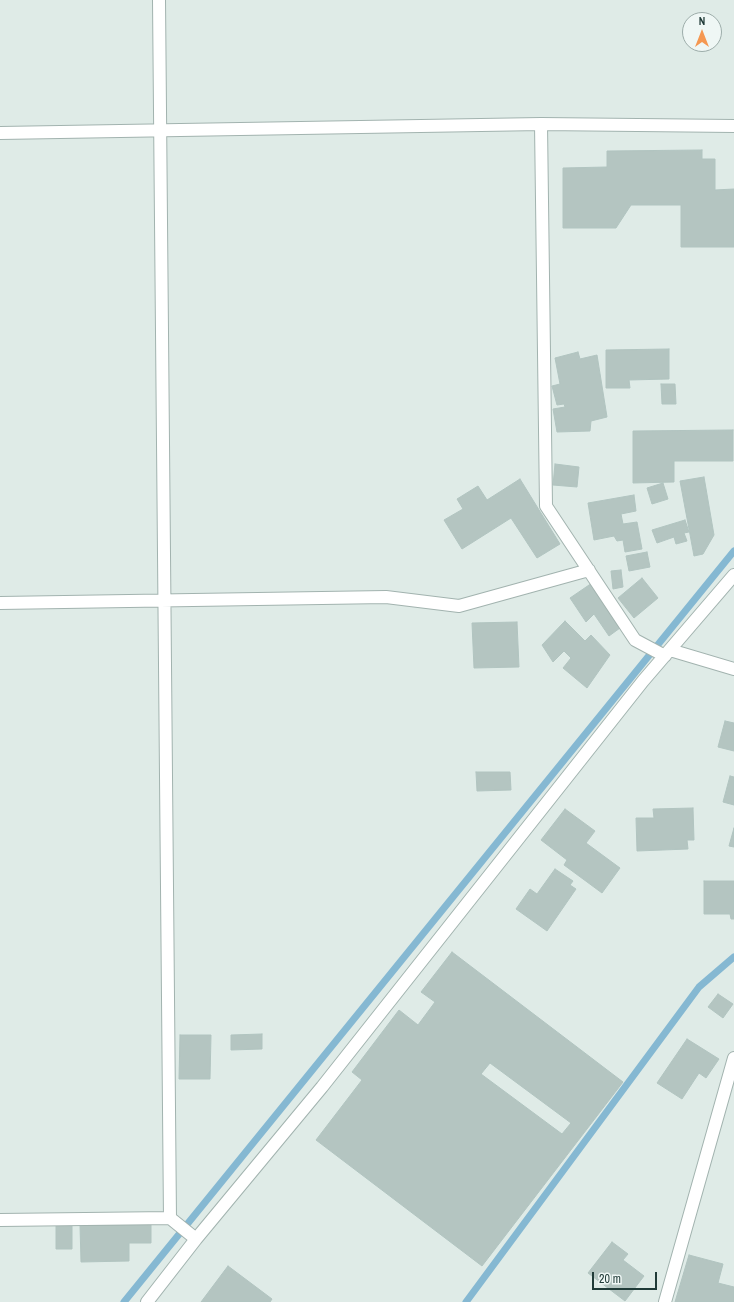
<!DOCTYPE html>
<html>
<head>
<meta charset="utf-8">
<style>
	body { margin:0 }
	#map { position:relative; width:734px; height:1302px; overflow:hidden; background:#dfebe7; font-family:"Archivo Narrow",sans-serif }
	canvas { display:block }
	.north { position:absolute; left:682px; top:12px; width:40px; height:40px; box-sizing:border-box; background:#eff7f5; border:1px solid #9caca9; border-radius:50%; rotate:0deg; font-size:11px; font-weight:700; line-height:16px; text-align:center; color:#203b38 }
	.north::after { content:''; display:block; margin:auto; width:14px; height:18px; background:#f59852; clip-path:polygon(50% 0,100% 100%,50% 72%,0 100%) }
	.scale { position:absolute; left:592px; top:1272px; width:65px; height:18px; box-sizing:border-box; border:2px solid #203b38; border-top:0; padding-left:5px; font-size:12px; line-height:14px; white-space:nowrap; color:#203b38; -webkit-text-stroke:3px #eff7f5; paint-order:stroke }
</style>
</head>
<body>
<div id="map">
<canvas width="734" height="1302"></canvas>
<div class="north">N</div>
<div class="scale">20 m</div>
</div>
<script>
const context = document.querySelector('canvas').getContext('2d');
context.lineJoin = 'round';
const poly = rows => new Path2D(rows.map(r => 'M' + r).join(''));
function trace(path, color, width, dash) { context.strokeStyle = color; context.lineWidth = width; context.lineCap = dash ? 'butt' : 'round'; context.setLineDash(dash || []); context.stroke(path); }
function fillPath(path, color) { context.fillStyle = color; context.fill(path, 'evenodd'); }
trace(poly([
	[124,1302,734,551],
	[466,1302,699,987,734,957]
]), '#85b8d2', 7);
const building = poly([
	[702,150,702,159,715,159,715,190,734,189,734,247,681,247,681,205,631,205,616,228,563,228,563,168,607,167,607,151,702,150],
	[669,349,669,379,629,380,630,388,606,388,606,350,669,349],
	[578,352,580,359,597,355,607,417,591,421,590,431,557,432,553,409,565,407,564,404,557,405,552,386,560,384,555,358,578,352],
	[661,384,675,384,676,404,662,404,661,384],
	[733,430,733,461,674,461,674,482,633,483,633,431,733,430],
	[555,464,579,467,577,487,553,485,555,464],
	[704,477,714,535,703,554,694,556,680,481,704,477],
	[520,479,560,544,537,558,511,518,462,549,444,520,463,509,457,499,478,486,487,500,520,479],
	[663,483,668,499,652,504,647,488,663,483],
	[634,495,636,511,621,514,623,524,637,522,642,549,625,552,623,540,617,541,614,536,594,540,588,503,634,495],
	[685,520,689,532,684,533,687,541,676,544,674,537,657,543,652,530,685,520],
	[647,552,650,567,629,571,626,556,647,552],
	[621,570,623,587,613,589,611,571,621,570],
	[642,578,658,598,634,618,618,598,642,578],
	[592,583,620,628,609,636,594,614,586,622,570,598,592,583],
	[565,621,585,641,591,635,610,655,587,688,563,668,571,658,564,651,553,662,542,645,565,621],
	[517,622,519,667,474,668,472,623,517,622],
	[725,721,734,723,734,751,718,747,725,721],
	[476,772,510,772,511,790,477,791,476,772],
	[730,776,734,777,734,805,723,802,730,776],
	[693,808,694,840,687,840,688,849,637,851,636,818,654,818,653,809,693,808],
	[565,809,595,831,586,843,620,868,602,893,564,865,567,860,541,840,565,809],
	[734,828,734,847,729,846,734,828],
	[555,869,573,881,570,885,576,889,547,931,516,909,530,889,537,894,555,869],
	[704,881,734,881,734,919,731,919,730,914,704,914,704,881],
	[452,952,623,1082,482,1266,316,1140,362,1080,352,1072,399,1010,418,1025,435,1002,421,992,452,952],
	[490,1063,571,1123,562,1134,481,1074,490,1063],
	[718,994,733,1004,723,1018,708,1007,718,994],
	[262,1034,262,1049,231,1050,231,1035,262,1034],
	[180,1035,211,1035,210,1079,179,1079,180,1035],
	[687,1039,719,1059,706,1078,699,1073,682,1099,657,1083,687,1039],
	[151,1220,151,1243,129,1243,129,1261,81,1262,80,1225,123,1225,123,1221,151,1220],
	[56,1224,72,1224,72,1249,56,1249,56,1224],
	[612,1242,628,1254,623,1260,644,1276,625,1301,588,1273,612,1242],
	[689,1255,723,1264,718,1283,734,1287,734,1302,675,1302,689,1255],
	[228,1266,272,1299,270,1302,201,1302,228,1266]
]);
fillPath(building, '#b4c5c1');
trace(building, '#b1c4c0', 1);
const minor = poly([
	[159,0,170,1218],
	[541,124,546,506,635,640,665,656],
	[0,133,541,124,734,126],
	[0,603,386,597,459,606,589,570],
	[670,650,734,669],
	[0,1220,170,1218,196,1239],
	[147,1302,196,1239,322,1087,643,681,734,575],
	[665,1302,734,1058]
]);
trace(minor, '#a2b3af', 14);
trace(minor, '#fff', 12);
</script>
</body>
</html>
